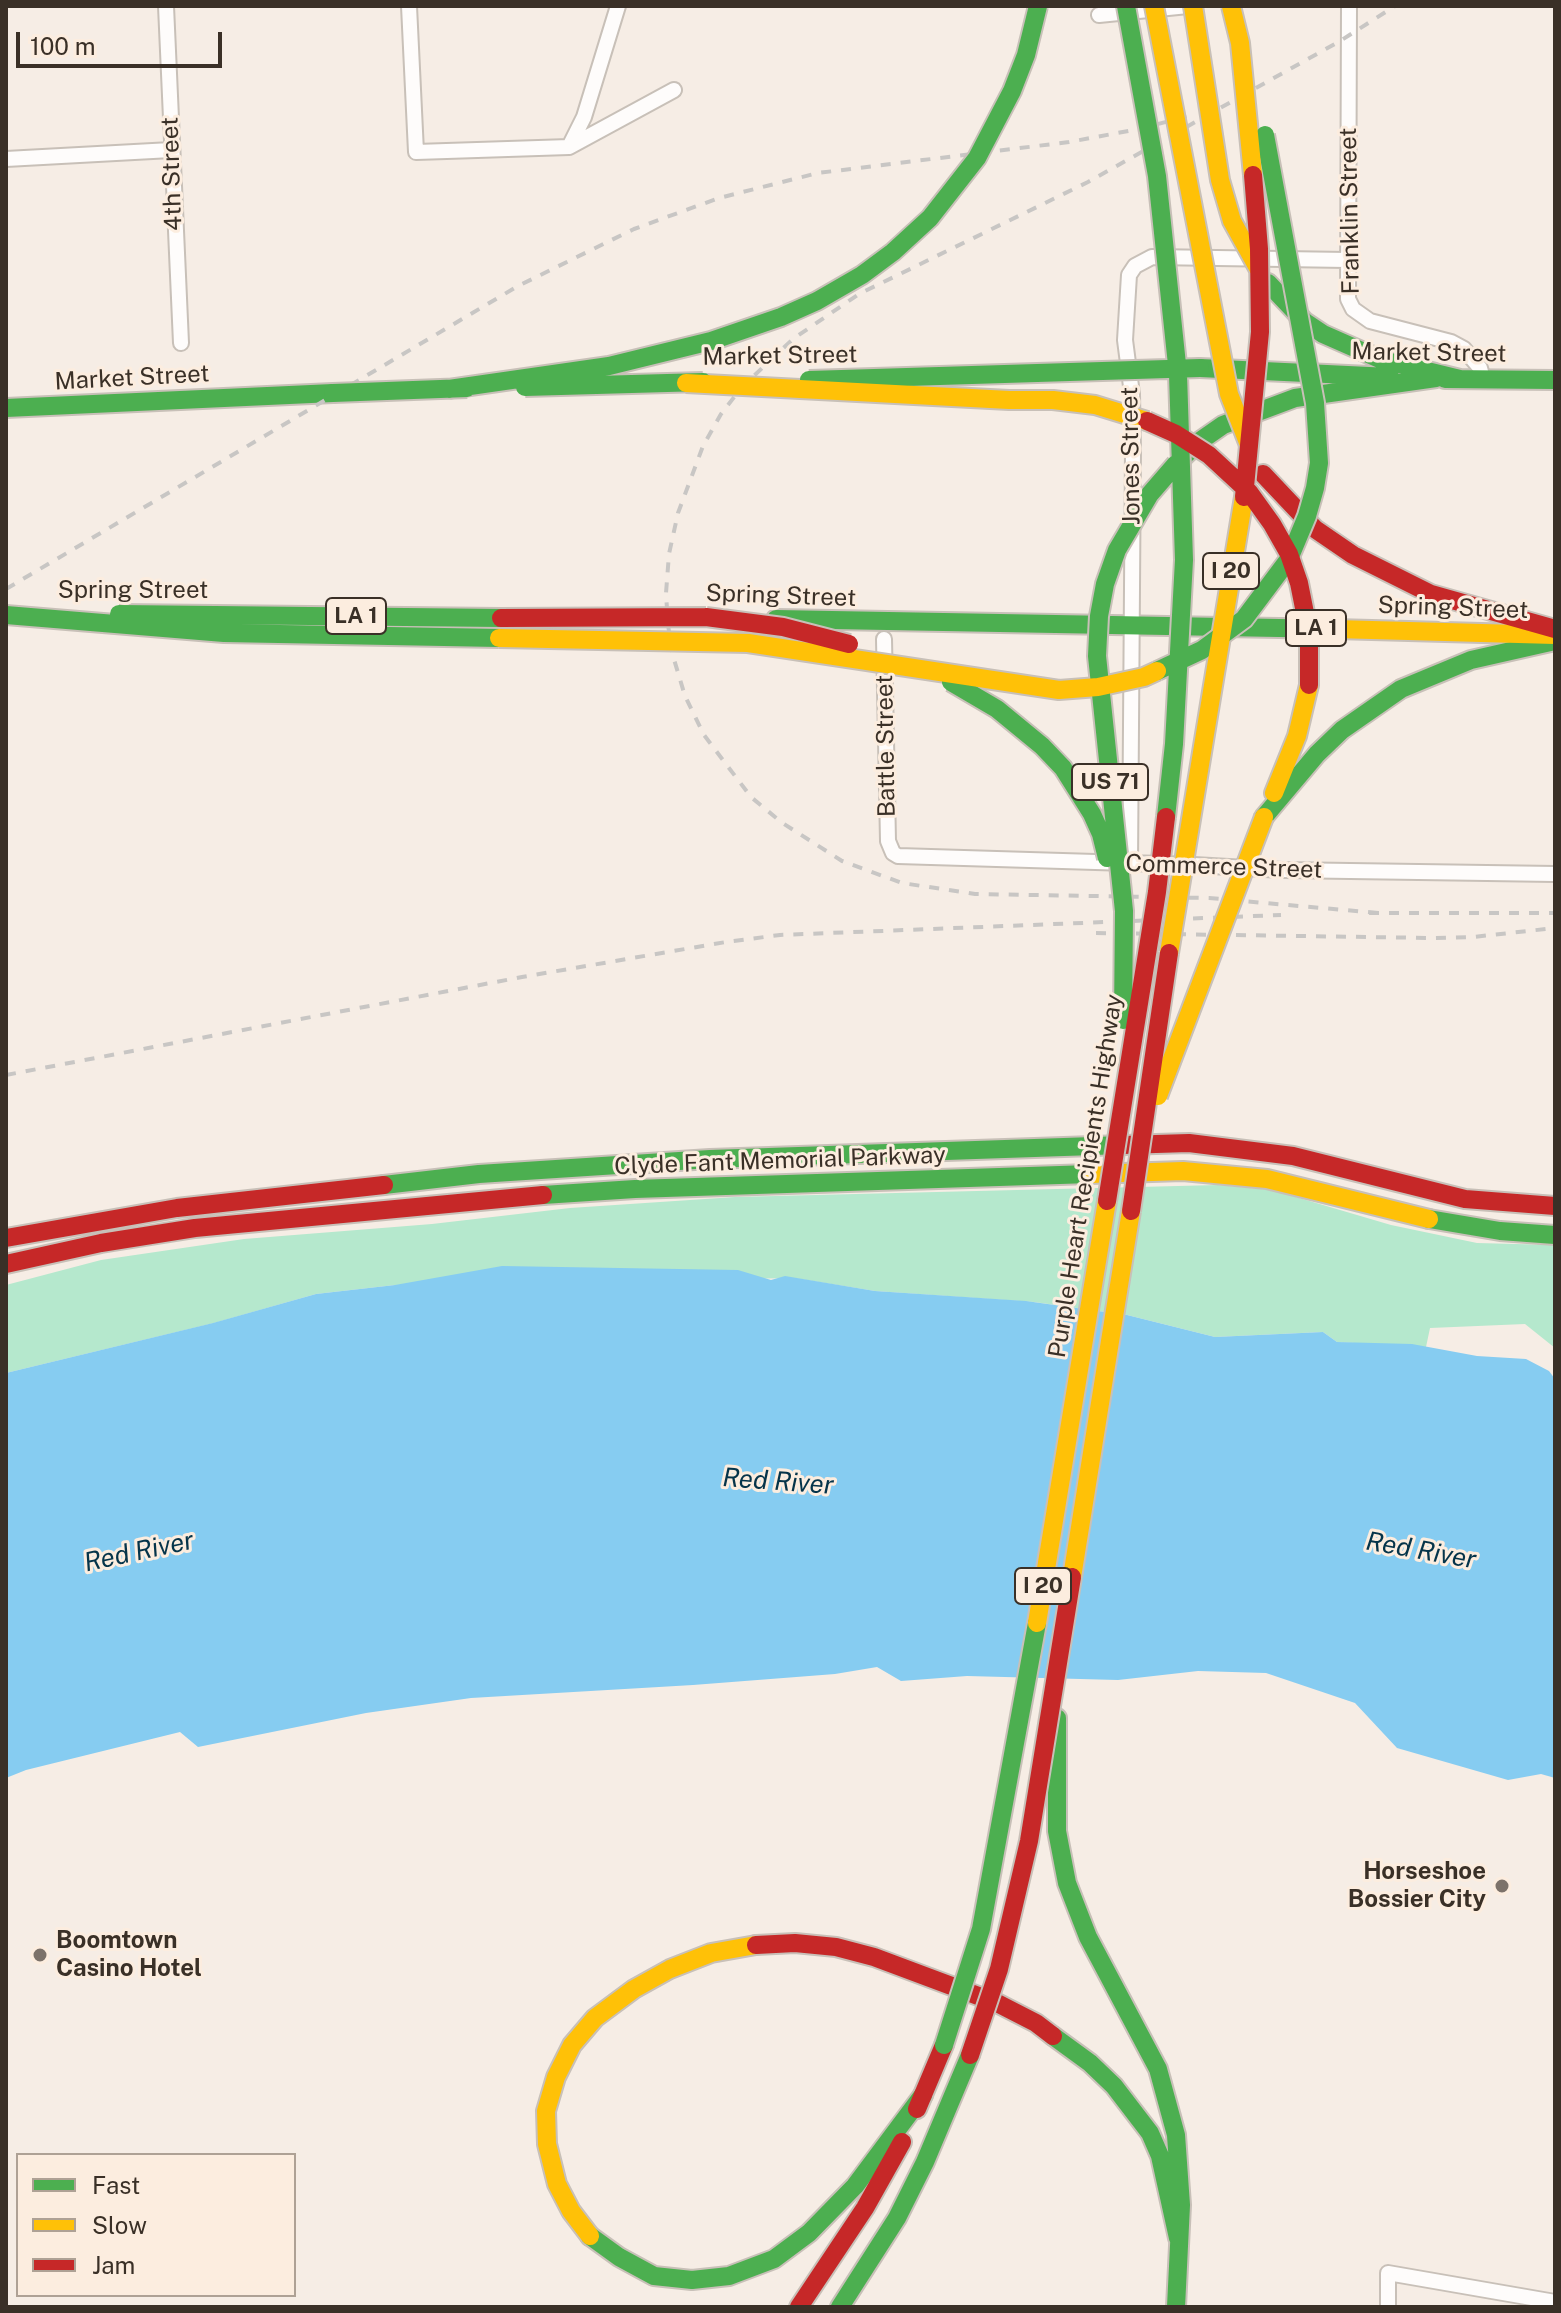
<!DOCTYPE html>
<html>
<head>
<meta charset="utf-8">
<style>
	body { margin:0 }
	#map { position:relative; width:1561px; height:2313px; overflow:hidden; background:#f6ede5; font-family:"Public Sans",sans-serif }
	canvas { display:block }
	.frame { position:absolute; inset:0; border:8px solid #3a3027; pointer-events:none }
	.legend { position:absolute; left:16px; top:2153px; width:280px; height:144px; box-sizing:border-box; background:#fceddf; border:2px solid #aea195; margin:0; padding:10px 14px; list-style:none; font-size:24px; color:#3a3027 }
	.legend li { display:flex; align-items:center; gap:16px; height:40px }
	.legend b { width:40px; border:2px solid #aea195 }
	.scale { position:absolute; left:16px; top:32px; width:206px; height:36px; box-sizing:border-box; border:4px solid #3a3027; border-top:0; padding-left:10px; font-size:24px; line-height:28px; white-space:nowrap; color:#3a3027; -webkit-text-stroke:6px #fceddf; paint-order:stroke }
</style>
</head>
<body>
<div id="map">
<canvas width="1561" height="2313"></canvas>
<div class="frame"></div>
<ul class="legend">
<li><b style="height:10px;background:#4caf50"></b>Fast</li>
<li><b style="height:10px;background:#ffc107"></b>Slow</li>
<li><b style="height:10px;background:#c62828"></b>Jam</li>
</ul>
<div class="scale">100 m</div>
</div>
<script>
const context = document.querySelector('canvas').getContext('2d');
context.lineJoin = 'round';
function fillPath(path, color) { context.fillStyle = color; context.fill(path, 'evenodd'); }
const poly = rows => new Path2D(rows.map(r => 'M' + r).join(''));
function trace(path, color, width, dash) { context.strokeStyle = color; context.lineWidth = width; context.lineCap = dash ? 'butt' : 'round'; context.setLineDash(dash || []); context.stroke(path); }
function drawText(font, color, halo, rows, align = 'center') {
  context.font = font + ' "Public Sans",sans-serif'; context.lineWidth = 6; context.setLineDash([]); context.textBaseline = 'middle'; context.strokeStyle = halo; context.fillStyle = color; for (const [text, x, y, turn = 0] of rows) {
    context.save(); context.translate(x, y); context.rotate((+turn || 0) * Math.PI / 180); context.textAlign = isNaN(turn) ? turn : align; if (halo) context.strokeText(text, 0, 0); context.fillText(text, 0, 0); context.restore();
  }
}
fillPath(poly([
	[1218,1185,1272,1190,1391,1225,1477,1243,1555,1245,1555,1348,1525,1324,1430,1328,1426,1347,1337,1342,1323,1332,1215,1337,1127,1315,1034,1302,875,1291,794,1278,395,1285,316,1294,214,1323,6,1373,6,1285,101,1260,244,1239,432,1224,570,1208,735,1197]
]), '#b5e8cd');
fillPath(poly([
	[502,1266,738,1270,771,1280,785,1276,875,1291,1026,1301,1127,1315,1215,1337,1323,1332,1337,1342,1412,1344,1477,1356,1526,1359,1549,1371,1555,1379,1555,1778,1541,1774,1508,1780,1397,1748,1355,1703,1266,1673,1198,1671,1118,1680,967,1676,901,1681,877,1667,835,1674,693,1685,471,1698,366,1713,198,1747,180,1732,26,1770,6,1778,6,1373,213,1323,316,1294,395,1285]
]), '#86ccf1');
const street = poly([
	[166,6,181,343],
	[409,6,416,152,569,147,674,90],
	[1349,6,1348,299,1353,309,1370,321,1451,342,1464,349,1480,368,1483,379],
	[1099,15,1188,6],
	[569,147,584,117,618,6],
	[6,159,171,150],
	[884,639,888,841,893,853,898,856,1194,865,1282,870,1555,874],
	[1130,863,1133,450,1132,394,1125,340,1129,275,1135,266,1152,257,1347,260],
	[1388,2307,1388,2273,1555,2302]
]);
const fast = poly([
	[1268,283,1305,322,1323,334,1382,360,1460,379],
	[1200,368,1390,377],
	[1445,379,1555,380],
	[6,408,333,393],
	[1181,459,1200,441,1223,425,1295,398,1436,378],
	[776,619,1335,629],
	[1264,817,1317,754,1342,730,1401,689,1471,660,1555,641],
	[384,1185,479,1174,710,1159,1123,1145],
	[543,1195,635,1189,1090,1174],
	[1429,1219,1500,1231,1555,1235],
	[1057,1718,1057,1831,1067,1883,1088,1937,1158,2069,1176,2135,1181,2205,1176,2307],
	[1053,2036,1090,2063,1114,2086,1150,2133,1160,2156,1178,2238],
	[590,2236,619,2257,654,2276,692,2280,729,2276,774,2259,809,2233,855,2186,923,2095],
	[840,2307,897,2218,925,2162,970,2055]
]);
const slow = poly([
	[1335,629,1555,635],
	[1274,793,1297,736,1309,685],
	[1090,1174,1183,1171,1267,1179,1429,1219],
	[590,2236,571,2211,557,2184,547,2144,546,2111,556,2077,572,2045,595,2018,634,1989,670,1969,711,1953,756,1945]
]);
const jam = poly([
	[1263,474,1315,529,1353,555,1431,594,1555,629],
	[1123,1145,1189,1143,1293,1156,1465,1199,1555,1206],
	[6,1238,177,1208,384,1185],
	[6,1264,101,1243,195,1228,543,1195],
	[756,1945,795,1943,836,1947,874,1957,997,2003,1036,2023,1053,2036],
	[917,2109,944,2045],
	[799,2307,865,2208,902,2142]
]);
trace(street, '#c8c0b8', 18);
trace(fast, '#c8c0b8', 22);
trace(slow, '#c8c0b8', 22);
trace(jam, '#c8c0b8', 22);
trace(street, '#fefcfb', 14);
trace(fast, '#4caf50', 18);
trace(slow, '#ffc107', 18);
trace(jam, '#c62828', 18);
trace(poly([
	[6,589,518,286,634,229,719,198,818,173,1069,142,1139,129,1196,114],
	[1369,913,1555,913],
	[1378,913,1209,898,975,894,902,883,842,861,781,822,751,797,704,735,685,696,673,656,668,625,666,593,669,554,678,513,703,446,721,414,742,387,793,339,859,294,1088,182,1340,41,1395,6],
	[1096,933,1434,938,1473,937,1555,928],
	[6,1075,522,977,726,942,780,935,1281,915]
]), '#c8c6c4', 4, [10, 10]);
const fastBridge = poly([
	[1126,6,1157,176,1178,374,1184,560,1174,744,1166,817],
	[809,380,1200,368],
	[525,387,703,382],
	[449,389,609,366,711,341,781,317,817,301,862,275,893,252,930,218,977,158,1012,91,1026,55,1038,6],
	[333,393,467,388],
	[119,614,501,618],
	[6,615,224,633,499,638],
	[1157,671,1202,650,1244,619,1289,559,1307,516,1315,488,1319,463,1315,403,1265,135],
	[951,682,997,709,1042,746,1063,768,1092,814,1101,834,1107,858],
	[1123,1020,1124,911,1097,656,1099,616,1105,584,1117,550,1150,494,1176,464],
	[944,2045,981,1929,1037,1623]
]);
const slowBridge = poly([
	[1154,6,1229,394,1249,445],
	[1193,6,1220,180,1232,221,1258,268],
	[1231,6,1240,43,1253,175],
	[686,383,1009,400,1053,400,1095,405,1147,421],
	[499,638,748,643,1059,690,1098,687,1144,677,1157,671],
	[1169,953,1244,497],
	[1158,1096,1264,817],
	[1072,1577,1131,1211],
	[1037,1623,1107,1201]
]);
const jamBridge = poly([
	[1147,421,1176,434,1209,455,1249,492,1272,524,1289,554,1299,583,1309,633,1309,685],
	[1244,497,1260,332,1259,249,1253,175],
	[706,617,783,627,849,644],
	[501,618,706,617],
	[1107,1201,1157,892,1166,817],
	[1131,1211,1169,953],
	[970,2055,999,1969,1029,1841,1072,1577]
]);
trace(fastBridge, '#c8c0b8', 22, []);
trace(slowBridge, '#c8c0b8', 22, []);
trace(jamBridge, '#c8c0b8', 22, []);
trace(fastBridge, '#4caf50', 18);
trace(slowBridge, '#ffc107', 18);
trace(jamBridge, '#c62828', 18);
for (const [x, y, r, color] of [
	[1502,1886,8,"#7c726a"],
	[40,1955,8,"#7c726a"]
]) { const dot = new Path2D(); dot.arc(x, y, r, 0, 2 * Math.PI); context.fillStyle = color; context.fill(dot); trace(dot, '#fceddf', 3); }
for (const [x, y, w] of [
	[1231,571,56],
	[356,616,60],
	[1316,628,60],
	[1110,782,76],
	[1043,1586,56]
]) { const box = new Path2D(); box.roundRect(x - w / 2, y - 18, w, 36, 6); context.fillStyle = '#fceddf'; context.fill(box); trace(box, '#3a3027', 2); }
drawText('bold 22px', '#3a3027', null, [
	["I 20",1231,571],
	["LA 1",356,616],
	["LA 1",1316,628],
	["US 71",1110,782],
	["I 20",1043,1586]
]);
drawText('24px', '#3a3027', '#fceddf', [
	["4th Street",172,174,-92],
	["Franklin Street",1350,211,-91],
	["Market Street",1429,353,1],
	["Market Street",780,356,-1],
	["Market Street",132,378,-3],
	["Jones Street",1131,456,-91],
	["Spring Street",133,591],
	["Spring Street",781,596,2],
	["Spring Street",1453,608,2],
	["Battle Street",886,746,-91],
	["Commerce Street",1224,867,2],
	["Clyde Fant Memorial Parkway",780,1161,-2],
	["Purple Heart Recipients Highway",1086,1176,-81]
]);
drawText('bold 24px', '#3a3027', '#fceddf', [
	["Horseshoe",1486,1872],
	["Bossier City",1486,1900],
	["Boomtown",56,1941,"left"],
	["Casino Hotel",56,1969,"left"]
], 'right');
drawText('italic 26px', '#05344a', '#fceddf', [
	["Red River",778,1482,4],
	["Red River",1421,1551,10],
	["Red River",139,1552,-12]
]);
</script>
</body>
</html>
